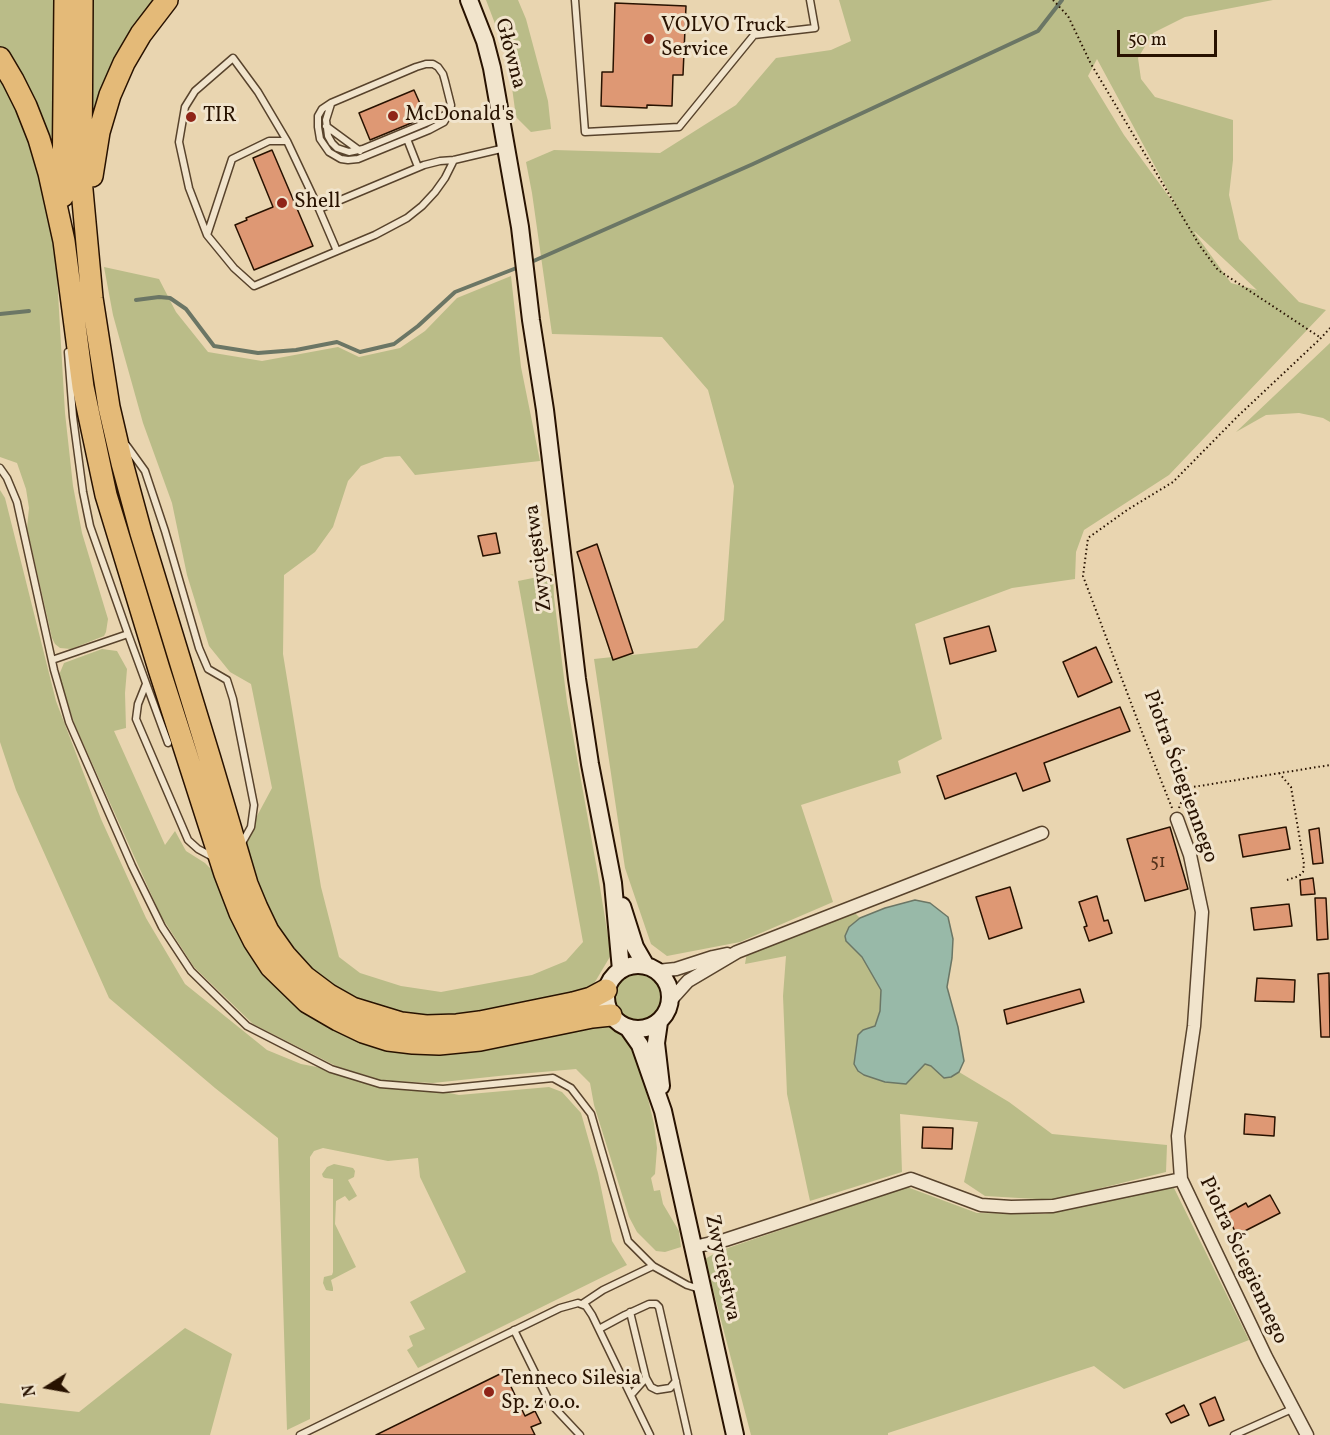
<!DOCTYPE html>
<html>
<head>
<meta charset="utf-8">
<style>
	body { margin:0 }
	#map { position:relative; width:1330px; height:1435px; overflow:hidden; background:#e9d5b0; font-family:Vollkorn,serif }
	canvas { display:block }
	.north { position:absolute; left:18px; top:1357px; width:60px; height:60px; -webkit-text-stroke:4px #f1e4cc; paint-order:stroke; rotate:259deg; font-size:16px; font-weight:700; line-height:24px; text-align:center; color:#281200 }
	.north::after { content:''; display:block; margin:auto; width:21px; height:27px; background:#281200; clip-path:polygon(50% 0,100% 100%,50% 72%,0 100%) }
	.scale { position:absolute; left:1117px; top:30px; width:100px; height:27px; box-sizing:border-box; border:3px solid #281200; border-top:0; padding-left:8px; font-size:18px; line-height:21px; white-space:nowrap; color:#281200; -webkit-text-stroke:4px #f1e4cc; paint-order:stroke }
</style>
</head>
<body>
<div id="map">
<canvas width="1330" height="1435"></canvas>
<div class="north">N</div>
<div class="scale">50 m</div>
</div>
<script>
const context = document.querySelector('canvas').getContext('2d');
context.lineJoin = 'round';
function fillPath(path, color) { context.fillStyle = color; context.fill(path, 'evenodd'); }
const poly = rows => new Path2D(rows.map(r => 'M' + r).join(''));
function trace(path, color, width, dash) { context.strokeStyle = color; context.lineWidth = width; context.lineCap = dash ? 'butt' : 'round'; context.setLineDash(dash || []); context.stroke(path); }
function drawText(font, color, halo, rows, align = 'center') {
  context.font = font + ' Vollkorn,serif'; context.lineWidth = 6; context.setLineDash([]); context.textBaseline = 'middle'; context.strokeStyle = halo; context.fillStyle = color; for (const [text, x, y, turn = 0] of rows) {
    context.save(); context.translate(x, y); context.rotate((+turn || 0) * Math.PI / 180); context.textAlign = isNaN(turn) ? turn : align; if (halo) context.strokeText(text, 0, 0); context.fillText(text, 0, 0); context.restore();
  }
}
fillPath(poly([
	[0,0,56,0,56,170,0,48],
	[90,0,157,0,90,137],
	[486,0,518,0,526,19,548,101,551,129,531,132,516,117,508,58],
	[839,0,1273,0,1185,17,1153,33,1138,58,1141,79,1155,97,1233,120,1233,160,1229,195,1239,239,1299,302,1326,310,1169,475,1084,530,1076,552,1075,579,1012,588,915,624,942,739,898,761,901,773,801,805,833,902,740,942,667,956,651,944,625,868,594,659,697,648,724,620,734,486,708,390,662,337,552,334,532,193,526,162,554,150,660,153,736,105,776,58,831,50,851,41],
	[1097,59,1178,209,1124,135,1088,76],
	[1194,232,1195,232,1257,290,1231,283],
	[0,73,33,147,49,217,57,276,65,413,73,486,82,533,108,619,106,632,104,636,71,649,60,648,55,644,52,638,27,528,29,508,26,489,17,463,0,457],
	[104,267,159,279,176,312,208,352,262,361,338,347,359,357,400,348,425,331,457,298,511,276,521,367,540,461,415,475,400,456,385,457,361,466,348,481,333,527,315,552,284,575,283,654,321,887,339,957,360,973,401,986,441,992,532,975,566,961,583,942,518,581,553,574,554,597,567,702,598,875,611,955,592,987,498,1009,433,1016,397,1013,368,1006,334,988,300,958,260,904,242,844,272,788,251,684,230,672,209,646,187,575,172,503,143,423,124,355,113,315],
	[1330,343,1330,422,1323,418,1299,413,1266,415,1236,432],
	[0,490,5,498,56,701,101,819,146,918,185,984,267,1050,301,1064,375,1078,338,1067,253,1024,194,967,161,916,74,723,59,675,64,663,102,649,117,651,127,669,125,693,126,728,114,731,165,845,175,831,186,851,205,863,218,876,311,1015,607,1025,630,1039,646,1090,654,1124,657,1148,655,1174,651,1178,654,1191,660,1190,663,1204,679,1231,681,1247,665,1252,656,1251,637,1232,629,1217,594,1105,590,1083,576,1069,508,1075,433,1083,394,1081,459,1095,549,1087,562,1092,581,1113,598,1173,612,1241,627,1265,418,1368,407,1350,413,1346,409,1336,425,1329,410,1302,466,1272,420,1177,418,1158,388,1161,323,1148,314,1151,310,1157,310,1419,287,1430,278,1138,215,1088,109,998,16,790,0,742],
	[853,911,860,918,849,927,846,941,862,957,881,990,880,1011,875,1026,863,1030,858,1035,854,1064,864,1075,885,1082,906,1083,925,1064,931,1065,944,1078,951,1077,959,1072,1009,1102,1052,1134,1167,1145,1166,1172,1053,1200,985,1196,964,1182,978,1122,900,1114,902,1172,810,1201,787,1094,783,996,786,956,745,964,747,952],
	'614 997a24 24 0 1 1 48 0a24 24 0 1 1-48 0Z',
	[334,1164,353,1168,355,1171,354,1177,348,1180,357,1196,349,1201,345,1196,336,1201,335,1224,356,1267,331,1280,333,1288,333,1291,331,1291,326,1290,323,1283,324,1277,332,1275,333,1272,333,1179,325,1178,323,1177,322,1174,327,1167],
	[1173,1186,1249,1340,1124,1389,1094,1366,888,1433,888,1435,751,1435,705,1259,719,1251,907,1187,977,1213,1045,1214],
	[185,1328,232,1354,210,1435,0,1435,0,1403,79,1412]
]), '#babc88');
const water = poly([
	[915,900,930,903,948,917,953,939,952,958,947,987,958,1027,964,1061,959,1072,951,1077,944,1078,931,1066,925,1064,906,1084,885,1082,864,1075,858,1071,854,1064,858,1035,863,1030,875,1026,880,1011,881,990,862,957,846,941,845,936,849,927,860,918,885,908,915,900]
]);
fillPath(water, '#98b9a8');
trace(water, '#6b7665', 1.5);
trace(poly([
	[529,263,753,164,1038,31,1062,0],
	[136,300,159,297,170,298,186,309,214,346,258,353,296,350,337,342,360,352,394,344,418,326,455,292,519,267],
	[0,314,29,311]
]), '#6b7665', 4);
const building = poly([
	[615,3,686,6,683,75,673,75,672,106,647,105,647,108,601,106,602,72,613,72,615,3],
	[414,90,426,117,370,140,359,113,414,90],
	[272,150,313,246,254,270,235,225,247,220,246,218,273,207,253,158,272,150],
	[496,533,500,553,483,556,478,536,496,533],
	[597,544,633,653,613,660,577,552,597,544],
	[989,626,996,651,950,664,944,638,989,626],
	[1096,647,1112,682,1078,697,1063,662,1096,647],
	[1120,707,1130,731,1044,763,1050,781,1023,791,1016,773,945,799,937,776,1120,707],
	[1170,827,1188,889,1145,901,1127,839,1170,827],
	[1286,827,1290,849,1243,857,1239,835,1286,827],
	[1319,828,1323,863,1313,864,1309,830,1319,828],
	[1313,878,1315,894,1301,895,1300,880,1313,878],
	[1010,887,1022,928,989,939,976,897,1010,887],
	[1097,896,1104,921,1108,920,1112,933,1089,941,1084,927,1087,926,1079,902,1097,896],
	[1315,898,1326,898,1328,939,1317,940,1315,898],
	[1289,904,1292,926,1254,930,1251,908,1289,904],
	[1329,973,1330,1037,1321,1037,1318,974,1329,973],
	[1257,978,1295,980,1294,1002,1255,1001,1257,978],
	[1080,989,1084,1002,1007,1024,1004,1010,1080,989],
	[1245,1114,1275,1117,1274,1136,1244,1134,1245,1114],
	[923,1127,953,1128,952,1149,922,1148,923,1127],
	[1270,1195,1280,1213,1237,1235,1226,1214,1246,1203,1248,1207,1270,1195],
	[504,1372,525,1416,535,1411,541,1423,531,1427,535,1435,376,1435,504,1372],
	[1215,1397,1224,1420,1209,1426,1200,1404,1215,1397],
	[1184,1405,1189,1415,1171,1423,1166,1414,1184,1405]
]);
fillPath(building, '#de9874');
trace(building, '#281200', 1.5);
const service = poly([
	[575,0,585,132,679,127,754,35,815,28,810,0],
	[426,64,433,64,438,67,443,74,445,81,451,105,450,112,444,122,429,130,358,159,348,160,341,159,329,152,320,139,318,127,318,116,322,109,331,103,416,67,426,64],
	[331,104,326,120,328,136,332,143,337,148,349,152,363,149,450,113],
	[326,126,360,151],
	[407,139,418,167],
	[454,160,445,178,435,192,422,206,407,218,375,235,254,286,234,268,207,235,232,159,269,141,287,141,319,209,424,165,440,161,454,160,505,148],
	[319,209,337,251],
	[207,235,189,188,179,142,185,107,195,91,233,58,258,92,287,141],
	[68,352,73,417,83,492,90,526,128,634,168,743],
	[127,446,145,471,165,531,199,648,208,669,227,680,233,699,254,805,251,827,242,843],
	[0,468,7,478,17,502,54,670,69,722,132,866,162,927,191,971,247,1026,331,1069,380,1084,443,1089,553,1078,571,1088,591,1114,628,1241,653,1266,687,1285,700,1289],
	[52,660,128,634],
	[146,684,138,704,136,719,188,840,198,849,211,856],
	[582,1304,603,1290,653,1266],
	[630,1312,646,1378,651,1387,657,1390,670,1388,676,1381],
	[599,1329,625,1315,649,1304,656,1304,659,1307,688,1435],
	[514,1330,550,1403,580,1435],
	[631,1395,646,1378],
	[300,1435,560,1308,578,1303,586,1306,592,1315,650,1435],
	[1234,1435,1292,1409]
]);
const minor = poly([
	[1177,819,1190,855,1202,912,1194,1026,1178,1136,1181,1179,1266,1357,1307,1435],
	[657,971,676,969,713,957,727,954],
	[670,1001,688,981,737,952,1042,833],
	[694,1247,725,1240,911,1179,981,1205,1011,1207,1053,1206,1181,1179]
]);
const secondary = poly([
	[469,0,485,41,492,68,520,227,531,320,545,410,577,679,590,764,613,883,621,970],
	[622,906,635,947,646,966],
	'606 997a32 32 0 1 1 64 0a32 32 0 1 1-64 0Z',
	[659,1022,656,1043,661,1086],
	[628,1028,640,1045,663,1111,735,1435]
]);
const motorway = poly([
	[82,0,81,179,92,298,109,407,122,463,141,533,210,759,247,884,257,908,268,931,285,955,305,977,329,995,352,1008,401,1023,426,1026,457,1025,480,1022,573,1003,591,998,606,990],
	[0,58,13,80,26,106,39,139,49,173,64,241,83,387,106,495,159,669,225,874,240,913,254,941,271,967,307,1002,338,1020,363,1032,388,1040,413,1043,439,1044,480,1040,592,1017,611,1015],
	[92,176,99,132,110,95,124,63,141,34,167,0],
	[63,196,65,0]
]);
trace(service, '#58432c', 9);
trace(minor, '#58432c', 15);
trace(secondary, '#281200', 20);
trace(motorway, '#281200', 24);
trace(poly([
	[1053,0,1068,16,1091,64,1200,246,1218,270,1321,338],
	[1279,773,1291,787,1304,864,1303,872,1299,876,1287,880],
	[1172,808,1145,740,1083,576,1088,538,1127,510,1173,482,1238,416,1321,338,1330,328],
	[1179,808,1184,795,1193,787,1330,765]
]), '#281200', 2, [1.5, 3]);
trace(service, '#f1e4cc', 6);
trace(minor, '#f1e4cc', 12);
trace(secondary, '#f1e4cc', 16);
trace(motorway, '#e4ba78', 21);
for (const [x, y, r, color] of [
	[649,39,6,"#8f2418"],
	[393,116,6,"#8f2418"],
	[191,117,6,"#8f2418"],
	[282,203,6,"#8f2418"],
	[489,1392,6,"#8f2418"]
]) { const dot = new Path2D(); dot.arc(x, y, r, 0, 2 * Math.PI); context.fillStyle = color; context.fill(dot); trace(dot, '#f1e4cc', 2); }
drawText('18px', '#56341d', null, [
	["51",1158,864]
]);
drawText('21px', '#281200', '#f1e4cc', [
	["VOLVO Truck",661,27],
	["Service",661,51],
	["McDonald's",405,116],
	["TIR",203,117],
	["Shell",294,203],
	["Tenneco Silesia",501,1380],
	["Sp. z o.o.",501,1404]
], 'left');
drawText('21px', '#281200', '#f1e4cc', [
	["Główna",509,54,75],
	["Zwycięstwa",540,558,-97],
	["Piotra Ściegiennego",1179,777,70],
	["Piotra Ściegiennego",1242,1261,65],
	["Zwycięstwa",721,1268,78]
]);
</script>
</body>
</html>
